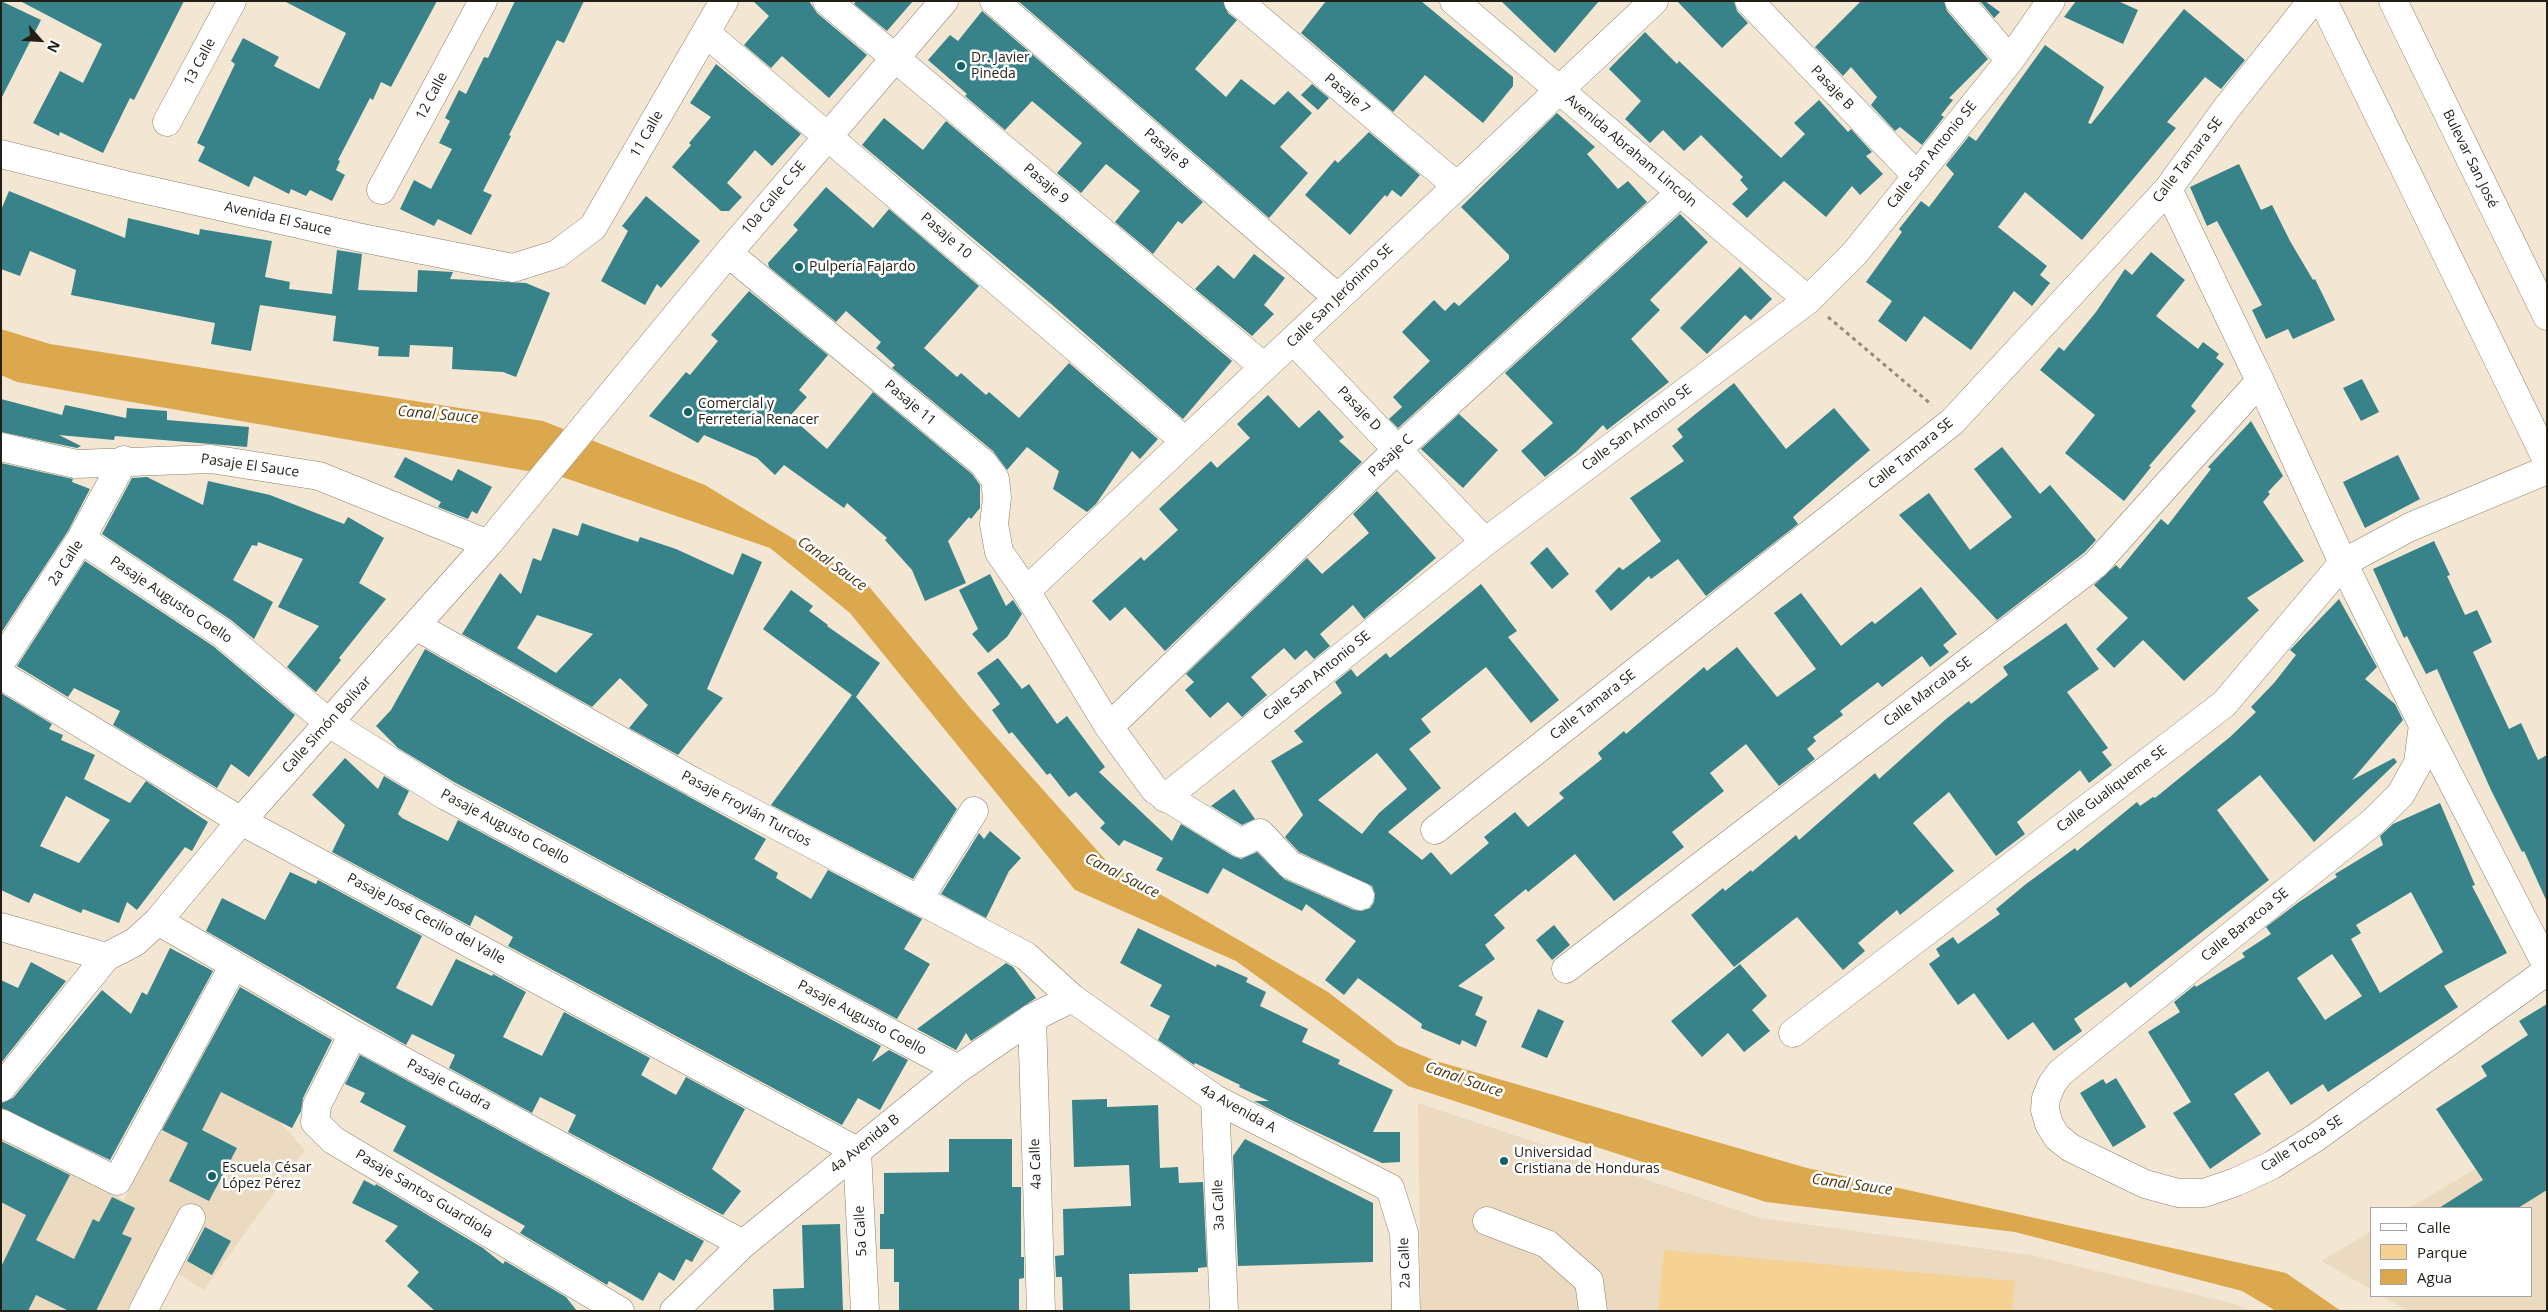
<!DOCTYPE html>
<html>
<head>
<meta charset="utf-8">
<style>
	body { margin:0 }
	#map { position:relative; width:2548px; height:1312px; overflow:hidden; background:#f3e6d2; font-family:"Open Sans",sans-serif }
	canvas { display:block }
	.frame { position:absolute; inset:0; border:2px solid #231f17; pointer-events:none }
	.legend { position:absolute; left:2370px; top:1207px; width:162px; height:90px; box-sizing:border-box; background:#fff; border:1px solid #a7a5a2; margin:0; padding:6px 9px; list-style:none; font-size:15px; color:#231f17 }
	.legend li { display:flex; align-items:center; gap:10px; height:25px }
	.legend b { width:25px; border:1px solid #a7a5a2 }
	.north { position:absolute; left:15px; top:15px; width:50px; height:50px; -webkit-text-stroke:4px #fff; paint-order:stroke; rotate:116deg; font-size:14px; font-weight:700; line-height:20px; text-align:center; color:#231f17 }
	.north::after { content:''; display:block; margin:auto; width:18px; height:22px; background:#231f17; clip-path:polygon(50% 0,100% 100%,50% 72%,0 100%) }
</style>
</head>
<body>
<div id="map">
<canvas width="2548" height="1312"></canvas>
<div class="frame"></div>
<ul class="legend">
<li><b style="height:6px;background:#fff"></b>Calle</li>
<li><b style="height:14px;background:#f6d194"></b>Parque</li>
<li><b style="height:14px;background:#dca84e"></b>Agua</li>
</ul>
<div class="north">N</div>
</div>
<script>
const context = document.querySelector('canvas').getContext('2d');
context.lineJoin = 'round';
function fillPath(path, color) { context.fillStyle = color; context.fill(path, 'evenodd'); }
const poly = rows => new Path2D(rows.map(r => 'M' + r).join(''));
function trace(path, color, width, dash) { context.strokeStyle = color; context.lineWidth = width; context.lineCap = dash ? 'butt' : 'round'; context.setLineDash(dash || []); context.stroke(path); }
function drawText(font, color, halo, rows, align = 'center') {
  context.font = font + ' "Open Sans",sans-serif'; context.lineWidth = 5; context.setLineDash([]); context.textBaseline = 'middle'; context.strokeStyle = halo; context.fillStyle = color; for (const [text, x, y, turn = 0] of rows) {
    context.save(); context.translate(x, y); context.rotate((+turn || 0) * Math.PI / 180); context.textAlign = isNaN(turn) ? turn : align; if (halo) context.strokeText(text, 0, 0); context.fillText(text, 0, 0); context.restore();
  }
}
fillPath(poly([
	[203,1038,305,1150,204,1290,159,1262,133,1311,1,1311,1,1139,124,1200],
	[1418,1103,1761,1218,2030,1255,2239,1305,2250,1311,1421,1311],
	[2547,1127,2547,1311,2408,1311,2382,1296,2532,1296,2532,1208,2409,1208],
	[2372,1231,2372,1290,2321,1261]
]), '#ebdabf');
fillPath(poly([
	[1664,1250,2015,1281,2012,1311,1658,1311]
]), '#f6d194');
fillPath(poly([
	[1,329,50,344,543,421,705,485,866,583,972,710,1110,865,1328,992,1397,1045,1436,1061,1807,1168,2286,1273,2341,1311,2276,1311,2242,1291,2015,1232,1766,1202,1408,1086,1236,961,1075,890,850,613,770,548,562,477,17,382,1,375]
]), '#dca84e');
fillPath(poly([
	[1,1,41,20,1,99],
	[20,1,184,1,134,100,130,98,103,153,60,132,59,136,33,123,60,71,83,83,102,44],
	[284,1,437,1,391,87,381,82,373,100,370,98,338,160,340,161,336,170,345,175,332,201,310,190,306,196,291,189,289,194,254,176,249,187,198,161,205,147,197,143,235,64,231,61,243,38,279,57,274,66,319,89,346,33],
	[515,1,584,1,564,43,557,40,509,135,511,136,483,191,492,195,471,235,438,219,434,226,400,209,414,180,431,189,452,149,439,143,450,121,445,118,459,90,466,94,484,57,488,58],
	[753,1,809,1,817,13,867,55,829,98,782,56,771,68,744,45,769,16],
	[856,1,913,1,887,31,854,4],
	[1018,1,1223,1,1228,13,1237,20,1195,69,1226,97,1241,79,1274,105,1288,91,1312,113,1280,147,1308,173,1269,218],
	[1326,1,1421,1,1513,77,1513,86,1483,123,1425,75,1393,112,1301,33],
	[1501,1,1599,1,1555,53],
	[1677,1,1734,1,1737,11,1748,23,1722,48],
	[1861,1,1944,1,1947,11,1988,59,1949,98,1953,100,1941,115,1944,117,1922,145,1900,127,1895,131,1871,105,1877,97,1851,67,1843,76,1815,47],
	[1980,1,1985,1,2000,12,1994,18],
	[2076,1,2118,1,2138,10,2123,44,2064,17],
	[2184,9,2245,60,2221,89,2205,77,2167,122,2176,128,2082,240,2025,192,1998,227,2047,266,2040,275,2050,283,2032,306,2014,291,1971,350,1924,316,1906,342,1878,321,1892,301,1866,282,1902,232,1899,229,1921,201,1929,207,1954,174,1946,165,1969,136,1976,141,2045,45,2104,87,2088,123,2091,124],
	[982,11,1203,202,1182,224,1178,221,1153,254,1115,222,1140,191,1106,164,1081,193,1057,173,1082,143,1032,101,1005,130,965,96,967,94,928,60,950,35,958,41],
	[1645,32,1677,64,1679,61,1781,158,1805,134,1794,123,1819,100,1848,132,1851,129,1872,152,1866,156,1883,174,1860,195,1852,186,1826,217,1784,181,1747,218,1732,204,1748,189,1740,180,1743,177,1701,135,1684,151,1663,130,1650,143,1625,119,1641,101,1609,69],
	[716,64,801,134,772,166,755,150,727,183,742,197,729,211,721,211,672,167,691,145,689,143,711,117,690,103],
	[1312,84,1329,98,1318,110,1301,95],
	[1557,113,1595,147,1587,154,1618,189,1628,181,1647,202,1398,428,1389,419,1402,407,1393,397,1430,361,1402,332,1434,300,1445,311,1454,302,1459,306,1509,259,1509,255,1461,207],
	[884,118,923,150,946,121,1232,361,1183,419,1050,303,862,145],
	[1369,132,1420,175,1401,197,1392,190,1387,197,1385,195,1350,235,1305,195,1335,160,1338,163],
	[2239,164,2261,210,2272,205,2290,241,2313,280,2315,279,2335,320,2293,339,2288,329,2266,339,2252,310,2262,305,2217,221,2207,226,2190,187],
	[826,187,873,228,889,209,979,286,924,348,957,377,961,373,986,395,989,392,1019,418,1069,363,1158,439,1140,459,1132,451,1096,504,1087,512,1053,489,1059,471,1027,447,1007,470,993,451,892,368,895,365,876,348,881,342,846,311,836,322,769,267,768,263,798,230,793,225],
	[9,191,125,238,128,218,199,235,200,229,272,241,265,277,290,282,289,289,332,294,337,250,362,254,358,290,417,292,418,270,453,272,450,279,526,283,550,293,516,377,503,372,452,369,453,347,410,345,409,357,378,356,379,347,333,341,336,316,260,305,251,351,211,344,215,323,71,295,76,270,30,251,20,276,1,269,1,210],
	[646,196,700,241,661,288,657,284,645,305,601,281,628,231,622,226],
	[1680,214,1708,242,1650,300,1660,310,1631,339,1669,382,1607,430,1603,425,1576,452,1545,477,1521,451,1553,423,1505,373],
	[2151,252,2185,280,2156,316,2198,349,2203,342,2219,354,2216,358,2224,364,2191,406,2196,411,2149,466,2151,467,2124,501,2065,453,2095,415,2040,370,2059,347,2064,351,2096,312,2125,269,2132,275],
	[1254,254,1285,278,1264,305,1274,314,1252,336,1195,289,1218,265,1234,279],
	[1740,267,1772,299,1751,320,1745,315,1707,354,1680,328],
	[749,291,828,355,799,390,807,397,790,416,827,449,873,392,972,474,980,485,980,508,971,519,969,517,948,541,966,583,925,601,912,570,885,540,887,538,847,503,844,508,784,465,775,475,757,458,704,435,698,443,649,416,686,372,690,375,718,341,711,335],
	[2362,379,2379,412,2361,421,2343,388],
	[1734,383,1786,449,1834,408,1870,450,1793,517,1798,524,1706,596,1678,559,1651,579,1649,576,1611,611,1595,591,1619,567,1623,570,1661,541,1630,498,1684,461,1672,446,1683,437,1677,429],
	[1268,395,1299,428,1319,410,1344,437,1339,441,1362,462,1165,651,1125,607,1110,621,1092,601,1141,557,1144,561,1178,530,1159,509,1211,461,1217,468,1250,438,1237,424],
	[1,399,62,415,65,405,126,418,127,408,167,411,167,420,249,427,247,447,115,436,114,440,59,435,81,446,77,448,1,432],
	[1459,414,1498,450,1463,488,1421,449],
	[2251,421,2283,476,2268,492,2270,494,2263,502,2304,561,2247,598,2259,610,2184,681,2143,640,2114,668,2096,649,2128,618,2094,585,2116,565,2120,569,2161,519,2168,525,2211,469,2208,467],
	[2002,447,2040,494,2050,485,2096,540,2085,552,1997,620,1899,515,1929,493,1970,550,2012,517,1974,469],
	[2398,455,2420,499,2365,528,2343,482],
	[405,457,452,481,458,469,492,487,477,514,472,511,468,519,438,507,441,502,394,477],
	[1,463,73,479,72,482,90,489,68,531,1,633],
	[147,477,203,505,208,481,270,495,344,524,348,517,384,538,359,583,386,599,339,658,341,660,316,692,287,667,319,626,278,607,303,559,258,542,257,546,252,545,233,580,273,602,254,639,231,620,102,534,132,478],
	[1377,491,1436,558,1364,619,1353,605,1320,634,1330,646,1314,659,1306,650,1295,660,1284,648,1251,677,1267,695,1242,717,1228,702,1210,718,1185,690,1194,682,1186,674,1307,558,1322,574,1369,533,1353,514],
	[582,523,638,542,640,537,676,549,733,575,742,553,762,562,707,689,723,698,678,755,629,728,648,705,620,678,592,707,462,634,500,573,521,594,533,558,541,561,553,528,578,536],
	[537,615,593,634,556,673,517,648],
	[2434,541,2450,575,2447,576,2465,615,2477,610,2492,642,2473,652,2509,729,2521,723,2538,760,2547,755,2547,902,2524,851,2522,852,2491,790,2437,669,2426,674,2407,636,2404,638,2373,569],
	[1547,547,1569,574,1552,589,1530,563],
	[85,561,213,646,295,715,249,777,231,764,217,788,113,725,120,711,74,688,68,697,17,666],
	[990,574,1006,606,1013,600,1022,614,1007,637,988,653,972,634,978,629,959,590],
	[1481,584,1517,631,1508,637,1559,700,1531,723,1486,667,1421,719,1431,732,1409,749,1441,788,1388,832,1422,860,1431,852,1451,875,1489,843,1484,837,1515,812,1528,827,1564,798,1559,793,1602,759,1598,753,1624,731,1626,734,1704,667,1707,671,1737,647,1777,697,1816,669,1774,613,1801,593,1841,646,1872,621,1875,624,1921,587,1957,634,1943,645,1949,652,1930,667,1922,656,1882,687,1878,682,1840,711,1843,715,1813,737,1816,741,1807,749,1815,759,1779,786,1746,744,1710,773,1724,791,1672,832,1684,847,1614,901,1575,854,1528,892,1526,889,1494,915,1505,928,1485,945,1495,959,1458,986,1483,997,1475,1015,1487,1021,1476,1047,1462,1040,1460,1045,1421,1028,1422,1024,1358,978,1344,995,1325,980,1356,941,1306,904,1302,911,1223,868,1208,894,1156,870,1163,858,1124,840,1119,846,1100,828,1105,823,1076,792,1069,797,1050,773,1047,775,1012,732,1009,734,992,710,1000,704,977,673,998,658,1022,689,1029,684,1057,724,1067,716,1105,767,1099,772,1172,841,1181,824,1233,856,1241,859,1257,852,1284,879,1354,910,1362,911,1370,908,1374,902,1375,894,1372,886,1299,852,1285,837,1303,815,1271,761,1303,742,1294,731,1342,693,1335,682,1351,669,1357,677,1386,653,1390,658],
	[1377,753,1407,789,1379,813,1362,834,1318,800],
	[791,590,813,606,809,611,828,625,827,626,880,663,856,697,957,809,913,879,771,805,852,695,763,629],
	[2339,599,2377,667,2365,679,2395,704,2403,720,2352,780,2394,758,2397,762,2314,842,2260,775,2217,810,2269,880,2130,988,2126,982,2074,1019,2082,1031,2054,1051,2033,1022,2008,1040,1974,993,1958,1005,1929,964,1940,956,1936,949,1953,937,1958,944,2000,914,1996,909,2026,884,2075,848,2077,851,2137,802,2140,806,2153,797,2155,798,2230,737,2256,712,2251,707,2274,683,2296,655,2290,650],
	[2066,623,2099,669,2067,692,2108,748,2102,752,2112,765,2089,783,2080,770,2017,822,2025,834,1996,856,1949,792,1913,823,1954,871,1900,915,1897,910,1858,943,1865,951,1843,970,1797,917,1734,967,1691,915,1723,888,1725,891,1751,870,1752,872,1796,835,1799,840,1875,773,1879,779,1946,719,1969,701,1971,704,2008,675,2003,667],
	[425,649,569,731,766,839,754,859,778,873,776,878,811,899,828,870,922,919,904,949,930,964,897,1019,454,782,398,748,376,726,391,710],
	[1,693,52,724,49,729,63,735,61,740,95,755,84,779,130,803,146,781,208,822,192,851,185,847,137,910,127,902,119,923,83,909,81,913,34,893,29,903,1,890],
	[66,796,110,820,79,863,40,846],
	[345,758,378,789,384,776,409,791,398,814,402,818,448,841,458,820,881,1046,872,1062,889,1050,908,1060,880,1110,858,1098,842,1125,508,946,513,937,475,915,470,926,332,852,345,825,312,795],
	[1234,789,1255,819,1242,825,1211,806],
	[2440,803,2475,885,2472,886,2507,953,2444,986,2458,1007,2328,1092,2323,1084,2291,1105,2268,1071,2234,1094,2261,1134,2210,1169,2173,1113,2191,1102,2148,1032,2180,1012,2174,1002,2195,985,2196,987,2245,957,2242,953,2271,934,2266,927,2299,902,2337,877,2335,874,2383,845,2380,836,2393,824],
	[2411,892,2443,952,2380,993,2351,939,2361,933,2356,925],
	[2332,954,2362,996,2325,1020,2297,978],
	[990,831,1021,858,1009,871,986,918,941,894,979,833,984,839],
	[290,872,316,884,318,880,422,936,396,988,432,1006,456,959,492,976,493,974,526,992,503,1037,542,1056,564,1012,650,1058,641,1075,676,1095,686,1077,745,1109,712,1169,741,1191,723,1215,568,1132,576,1115,540,1097,532,1113,449,1068,455,1055,412,1034,406,1045,206,931,222,898,265,920],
	[1554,925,1570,945,1552,960,1536,940],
	[1138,928,1216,967,1217,964,1248,978,1246,982,1266,992,1260,1006,1308,1029,1302,1042,1340,1060,1338,1064,1393,1090,1373,1132,1400,1132,1400,1162,1382,1163,1291,1120,1254,1101,1269,1101,1239,1087,1240,1085,1195,1063,1194,1065,1158,1040,1170,1016,1150,1006,1162,985,1120,963],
	[170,948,213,971,110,1160,1,1108,1,1103,13,1098,102,990,131,1014,142,992,147,995],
	[31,962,66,981,1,1063,1,980,18,988],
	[1006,963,1013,967,1036,998,971,1041,966,1033,956,1050,917,1029],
	[1740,964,1767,996,1752,1010,1770,1031,1744,1052,1728,1033,1702,1057,1671,1021],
	[240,987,332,1040,303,1098,301,1111,292,1128,221,1092,202,1130,237,1148,209,1201,169,1181,188,1143,162,1130],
	[2547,1004,2547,1190,2518,1208,2439,1208,2483,1180,2436,1109,2487,1076,2481,1066,2528,1035,2519,1021],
	[1538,1009,1564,1021,1547,1058,1521,1047],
	[360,1055,704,1241,692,1262,686,1259,674,1281,659,1272,643,1301,609,1281,607,1285,520,1233,525,1226,393,1151,406,1126,360,1102,365,1093,345,1084],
	[2116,1078,2146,1127,2113,1147,2080,1093,2103,1079,2106,1084],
	[1107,1099,1107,1107,1158,1105,1160,1168,1178,1167,1179,1183,1203,1182,1207,1267,1198,1268,1198,1272,1129,1274,1130,1310,1063,1311,1062,1277,1056,1277,1055,1256,1064,1255,1063,1209,1131,1206,1129,1165,1074,1167,1072,1100],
	[949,1139,1012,1139,1012,1187,1021,1187,1021,1257,1024,1257,1024,1278,1019,1279,1019,1311,899,1311,899,1282,894,1282,894,1249,880,1249,880,1214,884,1214,884,1173,949,1172],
	[1245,1139,1373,1203,1373,1262,1238,1266,1233,1156],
	[1,1141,70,1175,36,1240,74,1259,93,1219,99,1222,112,1197,135,1208,122,1234,132,1238,96,1311,69,1311,36,1295,28,1311,1,1311,1,1267,26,1215,1,1202],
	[364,1180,375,1186,376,1184,483,1248,503,1264,505,1261,566,1297,577,1311,435,1311,407,1286,419,1272,385,1241,398,1226,352,1203],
	[840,1224,843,1311,774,1311,773,1289,804,1288,802,1225],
	[205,1227,231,1241,212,1275,187,1261]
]), '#388389');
const minor = poly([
	[827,1,1264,367],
	[994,1,1338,298],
	[1238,1,1457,186],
	[1454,1,1808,300],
	[1749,1,1916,175],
	[1959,1,2010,60],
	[2323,1,2547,460],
	[2393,1,2547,316],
	[706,33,1185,441],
	[167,122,232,1],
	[1,154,134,187,357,237,513,268,557,254,593,227,724,1],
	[2168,189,2260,381,2343,563,2423,725,2547,966],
	[381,190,483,1],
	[728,253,983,463,995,479,997,498,994,524,999,552,1026,591,1109,727,1155,790,1241,843,1260,833,1290,865,1360,896],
	[1294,341,1485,542],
	[1,447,76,464,211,459,319,476,488,544],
	[81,539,222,633,329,723,446,796,958,1069],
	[1026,591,1654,1],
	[416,626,694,782,1026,956,1072,998,1215,1099,1390,1188,1404,1233,1406,1311],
	[1,662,81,539,124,460],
	[1,675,241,821,857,1151,865,1311],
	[2423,725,2418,763,2401,794,2374,821,2060,1073,2052,1084,2046,1098,2045,1110,2049,1124,2057,1137,2071,1148,2145,1184,2178,1193,2204,1193,2236,1182,2272,1165,2315,1138,2547,971],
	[1109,727,1397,450,1681,192],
	[1165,798,1485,542,1808,300,1855,253,2010,60,2051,1],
	[1435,830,1952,422,2168,189,2226,109,2312,1],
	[918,900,974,811],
	[158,921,353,1034,743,1244],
	[1,927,106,957,135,942,158,921,241,821,488,544,728,253,944,1],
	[1566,969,2096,564,2260,381],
	[1032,1018,1041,1311],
	[1793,1033,2224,704,2343,563,2410,527,2547,470],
	[353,1034,317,1105,315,1122,333,1140,620,1311],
	[1,1088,106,957],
	[1215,1099,1224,1311],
	[1,1123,117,1181,234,965],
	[1487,1221,1547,1244,1589,1281,1593,1311],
	[143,1311,191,1218],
	[674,1311,743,1244,958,1069,1032,1018,1072,998]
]);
trace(minor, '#8d816f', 29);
trace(poly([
	[1828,317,1932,405]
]), '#958c7e', 3, [4, 4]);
trace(minor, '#fff', 28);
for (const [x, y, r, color] of [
	[961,66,5,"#126268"],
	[799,267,5,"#126268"],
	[688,412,5,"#126268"],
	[1504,1161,5,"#126268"],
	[212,1176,5,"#126268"]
]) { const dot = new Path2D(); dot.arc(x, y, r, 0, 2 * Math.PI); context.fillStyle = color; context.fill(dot); trace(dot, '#fff', 2); }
drawText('14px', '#231f17', '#fff', [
	["Dr. Javier",971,58],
	["Pineda",971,74],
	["Pulpería Fajardo",809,267],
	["Comercial y",698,404],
	["Ferretería Renacer",698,420],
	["Universidad",1514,1153],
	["Cristiana de Honduras",1514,1169],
	["Escuela César",222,1168],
	["López Pérez",222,1184]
], 'left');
drawText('14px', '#231f17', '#fff', [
	["13 Calle",200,62,-62],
	["Pasaje B",1832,88,46],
	["Pasaje 7",1347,94,40],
	["12 Calle",432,96,-62],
	["11 Calle",647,134,-60],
	["Pasaje 8",1166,149,41],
	["Avenida Abraham Lincoln",1631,151,40],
	["Calle San Antonio SE",1932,155,-51],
	["Bulevar San José",2470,159,64],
	["Calle Tamara SE",2188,160,-52],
	["Pasaje 9",1046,184,40],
	["10a Calle C SE",774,198,-50],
	["Avenida El Sauce",278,219,13],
	["Pasaje 10",946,236,41],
	["Calle San Jerónimo SE",1340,296,-44],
	["Pasaje 11",910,403,40],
	["Pasaje D",1359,409,46],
	["Calle San Antonio SE",1637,428,-37],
	["Calle Tamara SE",1911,454,-39],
	["Pasaje C",1391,456,-43],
	["Pasaje El Sauce",250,466,8],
	["2a Calle",66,563,-57],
	["Pasaje Augusto Coello",171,600,34],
	["Calle San Antonio SE",1317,676,-39],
	["Calle Marcala SE",1928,692,-37],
	["Calle Tamara SE",1593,705,-38],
	["Calle Simón Bolívar",327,725,-48],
	["Calle Gualiqueme SE",2112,789,-37],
	["Pasaje Froylán Turcios",746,809,28],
	["Pasaje Augusto Coello",505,827,28],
	["Pasaje José Cecilio del Valle",426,919,28],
	["Calle Baracoa SE",2245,925,-39],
	["Pasaje Augusto Coello",862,1018,28],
	["Pasaje Cuadra",449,1085,28],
	["4a Avenida A",1238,1109,29],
	["4a Avenida B",865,1144,-39],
	["Calle Tocoa SE",2302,1144,-32],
	["4a Calle",1036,1164,-92],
	["Pasaje Santos Guardiola",424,1194,31],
	["3a Calle",1219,1205,-92],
	["5a Calle",861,1231,-93],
	["2a Calle",1405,1263,-92]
]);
drawText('italic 15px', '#4c3711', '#fff', [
	["Canal Sauce",438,415,5],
	["Canal Sauce",832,564,36],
	["Canal Sauce",1122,876,27],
	["Canal Sauce",1464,1080,19],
	["Canal Sauce",1852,1185,8]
]);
</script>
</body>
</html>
